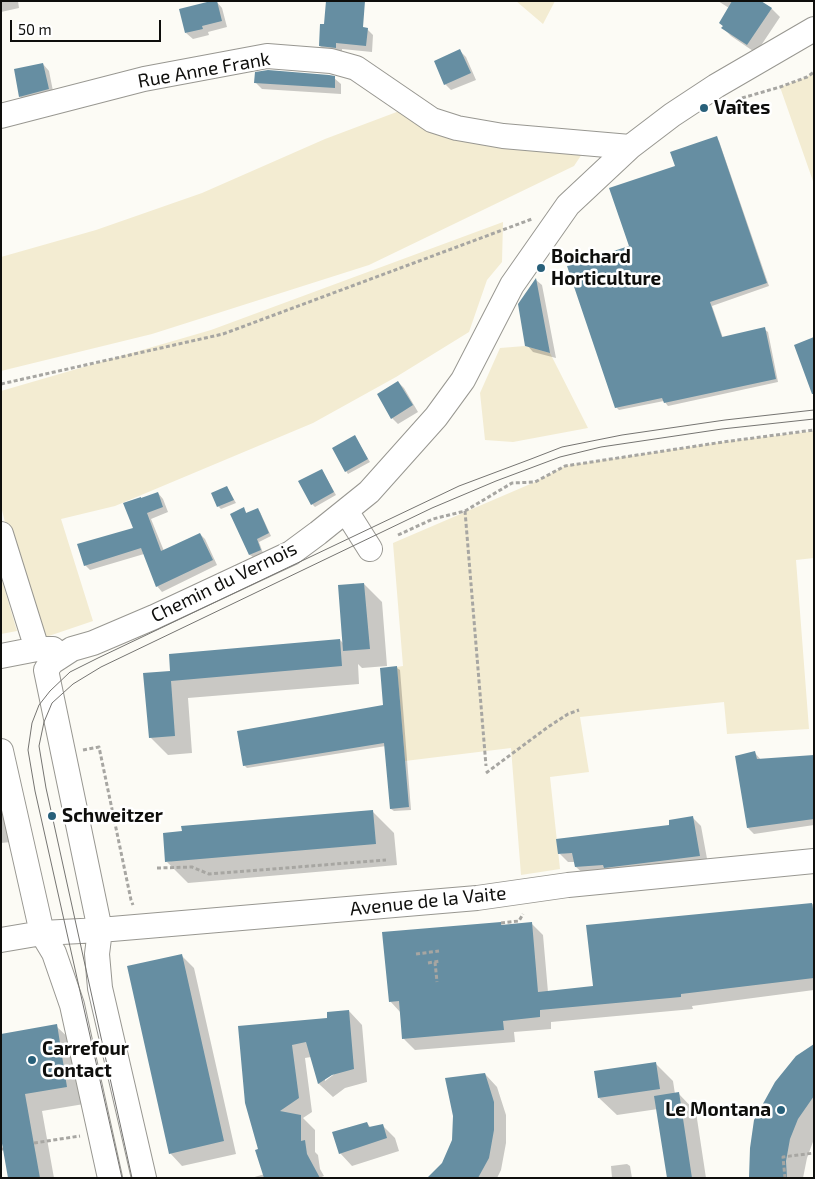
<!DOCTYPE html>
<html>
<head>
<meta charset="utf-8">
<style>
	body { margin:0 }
	#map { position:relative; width:815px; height:1179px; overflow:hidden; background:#fcfbf5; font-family:"Exo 2",sans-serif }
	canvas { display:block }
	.frame { position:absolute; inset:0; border:2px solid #0e0e0c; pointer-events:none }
	.scale { position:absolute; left:10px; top:20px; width:151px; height:22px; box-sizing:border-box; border:2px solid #0e0e0c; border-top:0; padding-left:6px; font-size:15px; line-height:18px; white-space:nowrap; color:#0e0e0c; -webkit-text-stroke:4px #fff; paint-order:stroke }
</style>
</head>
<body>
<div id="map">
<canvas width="815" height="1179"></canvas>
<div class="frame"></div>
<div class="scale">50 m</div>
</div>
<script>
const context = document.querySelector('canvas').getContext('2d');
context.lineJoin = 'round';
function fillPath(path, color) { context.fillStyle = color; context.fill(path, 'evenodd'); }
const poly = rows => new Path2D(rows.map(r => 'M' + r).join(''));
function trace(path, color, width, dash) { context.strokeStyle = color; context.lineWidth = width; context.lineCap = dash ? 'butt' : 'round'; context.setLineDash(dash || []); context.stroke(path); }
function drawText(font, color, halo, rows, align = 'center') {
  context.font = font + ' "Exo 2",sans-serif'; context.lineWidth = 5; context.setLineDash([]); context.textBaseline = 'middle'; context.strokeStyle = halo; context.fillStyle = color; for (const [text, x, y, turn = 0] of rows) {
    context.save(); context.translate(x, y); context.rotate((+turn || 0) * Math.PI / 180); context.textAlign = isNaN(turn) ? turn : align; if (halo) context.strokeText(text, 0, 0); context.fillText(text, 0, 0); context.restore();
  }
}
fillPath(poly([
	[516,1,555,1,543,24],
	[814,72,814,184,780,87,807,77],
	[402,110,586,148,574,166,369,265,152,334,1,371,1,257,96,230,202,193,325,139],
	[503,222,502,262,487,280,469,332,396,377,313,423,115,506,61,519,93,621,34,641,1,506,1,391,211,330],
	[525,346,550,353,588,428,513,442,485,440,480,393,500,348],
	[814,431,814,558,796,560,809,729,727,734,724,702,580,717,589,772,550,777,560,869,521,875,511,748,405,761,397,667,403,666,393,543,535,482,565,466,723,442],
	[1,577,17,631,1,634]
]), '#f3ecd2');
fillPath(poly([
	[1,1,18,1,19,8,1,12],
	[216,1,222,8,227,27,208,32,209,35,193,39,186,33],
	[718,1,759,1,772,9,780,17,756,53,731,36,723,28,724,27,720,23,729,8],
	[367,29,373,35,372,52,342,49,342,54,326,52,320,46],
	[460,51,466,57,476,80,451,90,445,84],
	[43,64,49,71,54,96,26,103,20,97],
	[334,78,341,84,341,94,262,89,256,83],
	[716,138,719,141,769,286,712,306,723,338,764,329,768,332,778,382,668,406,664,401,619,410,616,407,630,247,677,167],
	[536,280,542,285,556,358,533,352,527,345],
	[398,382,404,388,418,412,398,424,392,418],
	[355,437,370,462,348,474,346,471],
	[322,470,336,495,315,507,312,504],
	[227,487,236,503,221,509,218,506],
	[158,493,163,499,168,512,151,519,164,551,200,534,205,539,217,565,162,592,157,586,144,554,90,570,85,565,134,528],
	[244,509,247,514,257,509,260,512,271,536,259,542,263,553,253,557,250,555],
	[364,584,382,602,387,666,362,668,358,664,359,684,188,698,192,753,168,755,150,737,172,672,340,640,344,644],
	[397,668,400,670,411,810,394,811,391,809,386,746,247,768,244,765,384,706],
	[755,753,761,760,814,760,814,825,754,834,748,828],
	[1,789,11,842,1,843],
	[372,811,394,833,397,865,188,883,167,862],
	[693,818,701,826,708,864,585,875,576,867,575,862,568,862,560,854,671,826],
	[814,904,814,990,692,1006,693,1009,551,1022,551,1029,514,1032,515,1042,415,1050,404,1039,401,1013,390,1001,500,923,503,926,531,923,543,935,548,992,594,988,587,926],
	[182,956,194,968,236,1154,182,1166,170,1153],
	[349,1011,362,1025,367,1082,345,1088,333,1097,319,1084,311,1057,305,1058,312,1112,303,1118,315,1130,315,1152,318,1155,320,1169,324,1176,319,1178,251,1178,265,1174,259,1150,240,1027,328,1019],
	[337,1072,325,1081,325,1078],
	[56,1026,74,1043,84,1104,42,1111,54,1178,10,1178,1,1130],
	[814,1046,814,1139,807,1158,803,1178,750,1178],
	[655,1063,673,1081,675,1094,679,1094,696,1112,706,1178,668,1178,658,1109,617,1115,599,1098],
	[485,1074,497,1087,506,1115,506,1143,501,1170,497,1178,428,1178,443,1164],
	[367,1123,371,1128,382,1125,395,1138,399,1151,352,1166,340,1153],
	[627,1164,630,1166,632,1178,612,1178,611,1166]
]), '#0003');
fillPath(poly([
	[211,1,217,1,222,21,202,26,203,29,185,33,179,9],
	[326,1,365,1,363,27,368,28,366,46,336,43,336,48,319,46,320,24,324,24],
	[732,1,761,1,772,8,747,45,721,28,723,26,719,23],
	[460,49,471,73,444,85,434,61],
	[43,63,49,89,19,97,14,69],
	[268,70,329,75,335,76,335,88,254,83,255,72],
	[717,136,767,283,710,302,722,337,765,327,776,379,664,403,662,398,615,408,567,266,629,246,609,188,675,166,670,152],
	[536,278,550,353,525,346,518,304],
	[814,337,814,394,812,394,794,345],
	[398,381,413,405,391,419,377,394],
	[355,435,368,459,345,472,332,448],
	[322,469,334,492,311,505,298,481],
	[227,486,234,500,217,507,211,493],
	[158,492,163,507,147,513,161,551,200,533,213,560,156,587,141,548,84,566,77,544,133,528,123,503,141,497,141,498],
	[244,507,246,513,258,508,269,533,257,539,261,550,249,555,230,514],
	[364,583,370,649,343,651,338,585],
	[340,639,342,666,171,681,175,736,149,738,143,673,170,671,169,654],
	[397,666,409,807,390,809,384,743,243,766,237,731,383,705,380,668],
	[755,751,757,759,814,755,814,819,747,828,735,756],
	[373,810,376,844,165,862,163,833,182,831,181,826],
	[693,816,700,856,604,868,603,865,575,867,572,853,558,854,556,839,669,825,669,820],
	[812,903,814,915,814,978,681,994,681,997,540,1010,540,1017,503,1021,504,1030,402,1039,399,1001,389,1002,382,932,501,922,501,925,532,922,538,992,593,986,586,925],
	[182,954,224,1141,169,1154,127,966],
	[349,1010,354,1069,332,1075,318,1084,306,1042,292,1045,299,1098,280,1111,301,1115,301,1141,305,1140,307,1154,320,1178,264,1178,255,1150,258,1149,245,1103,238,1026,327,1018,327,1012],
	[57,1024,67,1087,25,1094,40,1178,8,1178,1,1138,1,1034],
	[814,1044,814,1096,798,1119,790,1139,786,1161,787,1178,749,1178,750,1148,754,1120,775,1082,796,1056],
	[656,1062,660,1089,598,1098,594,1071],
	[485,1073,494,1102,494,1130,489,1158,478,1178,427,1178,442,1163,452,1140,453,1116,445,1078],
	[679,1092,692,1178,667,1178,654,1096],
	[367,1122,369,1127,383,1124,387,1138,339,1154,332,1132]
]), '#668ea2');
const minor = poly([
	[1,116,144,79,267,56,331,61,356,68,432,120,457,128,503,136,630,147],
	[346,511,370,549],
	[1,534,37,649],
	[1,656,37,649,53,649],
	[1,751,42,933,54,953,72,1005,110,1178],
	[1,940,42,933,100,930,477,898,568,885,814,861],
	[144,1178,100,988,97,954,100,930,46,670,52,662,72,649,93,643,154,617,291,553,318,533,369,492,436,417,463,380,512,285,568,205,630,147,672,115,716,86,814,29]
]);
trace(minor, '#989791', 26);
trace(poly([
	[742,98,780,87,807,77,814,72],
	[1,384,223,334,532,219],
	[465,511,486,766],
	[398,535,433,519,465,511,512,483,535,482,565,466,723,442,814,430],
	[83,750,99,747,131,900,133,905],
	[486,773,548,727,568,714,579,710],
	[157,868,192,867,209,874,386,860],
	[501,923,519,921,523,914],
	[416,954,439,951],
	[435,962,437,982],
	[428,963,440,961],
	[34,1143,80,1136],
	[1,1149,3,1149],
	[785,1178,783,1157,814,1153]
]), '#a7a6a2', 3, [4, 2.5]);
trace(minor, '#fff', 24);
trace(poly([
	[122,1178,35,791,28,750,32,723,39,705,50,691,70,672,98,658,459,486,531,459,562,447,622,435,725,420,814,410],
	[132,1178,46,788,39,746,44,722,52,703,73,684,101,667,432,508,496,481,560,457,601,447,722,429,814,419]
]), '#757471', 1);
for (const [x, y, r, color] of [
	[704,108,5,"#28607a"],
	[541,268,5,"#28607a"],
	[52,816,5,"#28607a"],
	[32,1060,5,"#28607a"],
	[781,1110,5,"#28607a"]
]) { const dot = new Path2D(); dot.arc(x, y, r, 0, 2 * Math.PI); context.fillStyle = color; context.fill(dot); trace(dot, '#fff', 2); }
drawText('19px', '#0e0e0c', '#fff', [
	["Rue Anne Frank",204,70,-10],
	["Chemin du Vernois",224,582,-26],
	["Avenue de la Vaite",428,901,-6]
]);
drawText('bold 19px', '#0e0e0c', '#fff', [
	["Vaîtes",714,108],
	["Boichard",551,257],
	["Horticulture",551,279],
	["Schweitzer",62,816],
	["Carrefour",42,1049],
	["Contact",42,1071],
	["Le Montana",771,1110,"right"]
], 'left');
</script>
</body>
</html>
